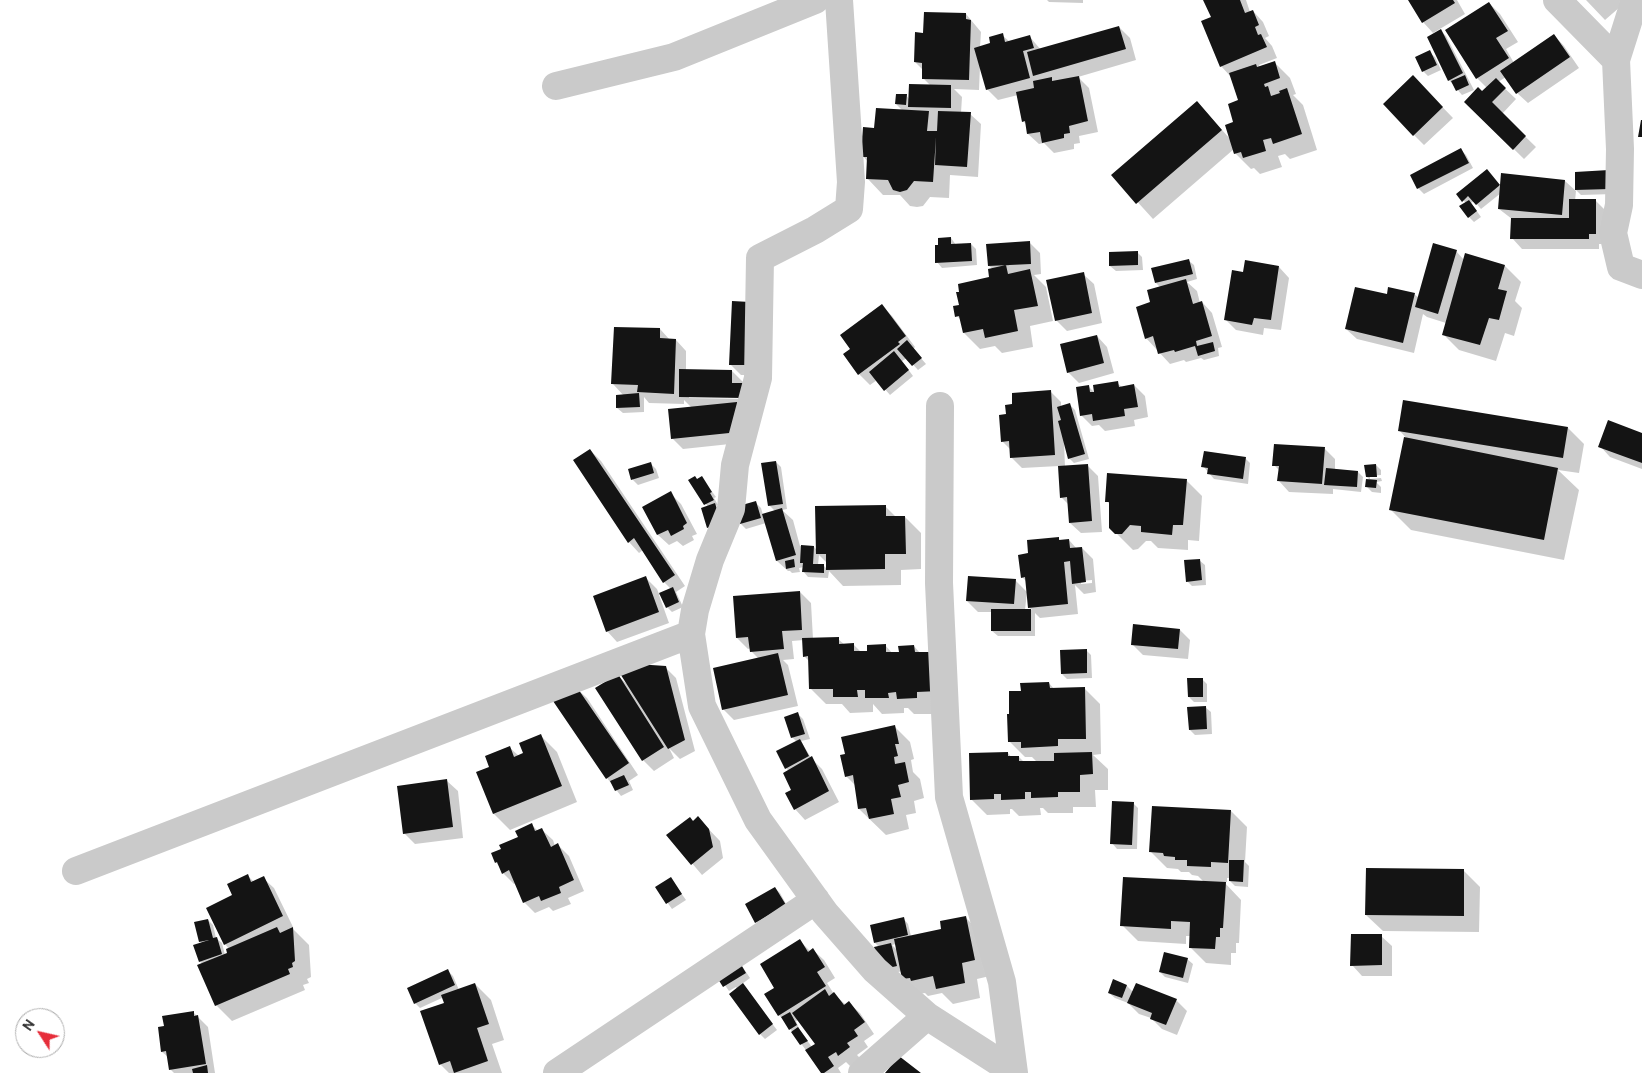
<!DOCTYPE html>
<html>
<head>
<meta charset="utf-8">
<style>
	body { margin:0 }
	#map { position:relative; width:1642px; height:1073px; overflow:hidden; background:#fff; font-family:Cabin,sans-serif }
	canvas { display:block }
	.north { position:absolute; left:15px; top:1008px; width:50px; height:50px; box-sizing:border-box; background:#fff; border:1px solid #ababab; border-radius:50%; rotate:305deg; font-size:14px; font-weight:700; line-height:20px; text-align:center; color:#2d2d2d }
	.north::after { content:''; display:block; margin:auto; width:18px; height:22px; background:#e62d3a; clip-path:polygon(50% 0,100% 100%,50% 72%,0 100%) }
</style>
</head>
<body>
<div id="map">
<canvas width="1642" height="1073"></canvas>
<div class="north">N</div>
</div>
<script>
const context = document.querySelector('canvas').getContext('2d');
context.lineJoin = 'round';
function fillPath(path, color) { context.fillStyle = color; context.fill(path, 'evenodd'); }
const poly = rows => new Path2D(rows.map(r => 'M' + r).join(''));
function trace(path, color, width, dash) { context.strokeStyle = color; context.lineWidth = width; context.lineCap = dash ? 'butt' : 'round'; context.setLineDash(dash || []); context.stroke(path); }
fillPath(poly([
	[1047,0,1083,0,1083,3,1049,2],
	[1205,0,1246,0,1250,12,1253,11,1263,22,1269,36,1265,38,1272,46,1277,58,1259,65,1260,67,1274,62,1290,78,1296,94,1293,95,1303,105,1317,150,1290,159,1285,154,1278,156,1282,167,1260,174,1254,168,1251,169,1235,153,1234,149,1153,219,1113,175,1197,102,1231,140,1239,101,1231,77,1221,66,1212,18],
	[1410,0,1457,0,1465,14,1433,33,1423,22],
	[1586,0,1628,0,1605,20],
	[1489,3,1500,14,1518,42,1506,49,1514,63,1554,35,1564,46,1579,68,1528,103,1517,93,1506,77,1498,82,1516,99,1502,114,1536,147,1524,159,1466,102,1482,93,1487,88,1477,78],
	[966,14,981,32,980,47,992,44,1002,35,1010,42,1030,37,1041,50,1119,27,1130,38,1136,60,1078,77,1089,88,1098,132,1079,136,1080,143,1074,144,1074,149,1054,153,1044,143,1039,144,1028,134,1027,125,1023,121,1018,95,998,100,987,89,980,66,979,90,954,89,962,97,961,113,970,114,981,124,978,177,950,175,949,198,930,197,923,206,917,207,910,206,900,195,883,195,867,178,868,162,863,156,876,129,903,111,896,104,906,95,909,99,931,86,923,78,923,70,915,62,924,34],
	[1441,31,1446,36,1474,90,1462,95,1449,80],
	[1429,52,1435,57,1441,70,1428,76,1423,71],
	[1424,88,1453,118,1424,145,1414,135],
	[1461,150,1466,155,1473,168,1424,194,1418,188,1412,175],
	[1576,173,1614,194,1581,195,1576,190],
	[1492,176,1501,188,1565,181,1576,191,1575,201,1596,201,1606,211,1606,244,1599,244,1599,249,1522,249,1512,238,1512,219,1499,209,1501,193,1481,209,1474,201,1471,203,1481,217,1474,222,1469,217,1466,203,1458,195],
	[951,238,956,245,971,244,976,249,977,265,942,268,937,262],
	[1029,242,1040,253,1041,274,1034,275,1046,287,1053,321,1030,326,1033,347,1002,353,995,346,980,349,964,333,961,320,957,316,960,306,991,278,993,269,989,266],
	[1456,251,1464,260,1505,266,1521,282,1515,301,1522,308,1514,336,1505,333,1496,361,1459,350,1443,334,1446,323,1427,317,1423,314,1414,353,1357,339,1346,329,1388,296,1414,294,1419,298],
	[1137,252,1142,257,1143,270,1116,271,1110,266],
	[1188,260,1194,265,1197,279,1187,282,1197,291,1200,303,1202,302,1212,313,1222,347,1218,348,1219,356,1204,360,1201,358,1186,362,1184,360,1170,364,1146,338,1152,303,1161,288,1156,283],
	[1279,267,1289,278,1281,330,1264,328,1263,335,1236,330,1226,320,1244,274],
	[1083,274,1094,284,1102,323,1067,331,1056,320],
	[733,303,756,375,741,375,730,364],
	[882,306,892,316,915,347,913,349,926,364,918,370,907,358,902,361,913,376,890,395,877,380,870,385,859,374,844,355,852,349],
	[615,328,660,329,670,340,676,340,686,351,686,371,732,371,743,382,742,385,754,395,754,408,740,408,747,414,749,442,683,449,672,438,670,410,692,408,684,400,684,404,649,403,644,397,644,412,623,413,617,408,617,396,624,396,613,384],
	[689,396,750,396,750,399,689,398],
	[1097,336,1107,347,1114,373,1079,383,1068,372],
	[1117,383,1122,387,1134,385,1145,396,1148,417,1134,420,1135,426,1105,431,1099,425,1092,426,1081,415,1089,387,1096,394],
	[1050,391,1061,402,1061,407,1070,405,1075,410,1089,459,1074,463,1069,458,1064,442,1065,467,1088,466,1098,476,1102,532,1081,533,1070,523,1069,505,1061,497,1059,466,1022,468,1011,457,1011,450,1002,441,1007,415,1014,405],
	[1568,428,1584,444,1579,473,1558,470,1579,490,1564,560,1411,530,1391,510,1408,440,1399,430],
	[1642,435,1642,469,1610,457,1600,446],
	[1325,449,1335,459,1335,470,1358,472,1363,477,1361,492,1333,489,1333,494,1289,492,1279,481,1280,471,1274,465],
	[590,450,601,461,685,586,676,592,683,607,672,612,667,607,661,594,659,595,669,623,617,642,607,631,646,578,657,589,659,594,671,589,664,582,643,550,639,553,629,542],
	[1245,458,1250,463,1248,484,1214,479,1203,466],
	[776,462,781,467,787,509,782,510,793,520,800,546,814,547,817,550,885,506,896,517,905,517,921,533,921,569,901,570,901,585,843,586,829,571,828,578,808,577,803,571,804,567,799,568,800,572,792,573,790,571,788,571,777,561,766,523,746,529,741,524,756,503,761,508,763,515,775,511,769,505],
	[819,555,827,563,827,569,824,566,818,565],
	[651,464,656,469,659,478,638,485,633,480,630,470],
	[1376,465,1381,470,1381,475,1370,476,1370,479,1381,478,1382,481,1376,482,1381,487,1381,493,1372,492,1367,487,1371,481,1367,477],
	[701,477,716,497,714,498,718,505,716,506,720,510,713,532,708,527,708,507,690,480,697,480],
	[1186,480,1202,496,1199,541,1188,540,1188,550,1158,548,1151,541,1146,541,1138,549,1133,550,1110,527,1110,505,1107,501],
	[670,493,681,504,697,534,692,536,694,540,683,546,677,541,669,545,658,535,644,507],
	[1058,538,1061,541,1069,540,1077,549,1082,548,1093,559,1096,592,1084,594,1075,585,1078,614,1040,618,1035,613,1035,636,998,636,992,631,992,612,978,612,967,601,969,577,1016,581,1027,592,1025,610,1032,610,1029,607,1027,582,1022,577,1030,554],
	[1092,580,1092,583,1081,584,1081,581],
	[1199,560,1205,565,1206,585,1192,586,1187,581],
	[800,592,811,603,813,639,838,639,845,645,854,645,861,652,869,652,885,645,893,654,900,653,914,646,920,653,934,653,933,714,914,714,908,708,904,708,904,713,882,714,873,704,873,712,850,713,842,704,826,704,810,688,809,661,804,656,804,640,792,641,794,659,783,660,788,665,798,706,734,720,723,709,759,659,751,651,751,648,748,649,737,638,734,597],
	[1180,630,1190,640,1188,659,1143,655,1132,644],
	[1086,650,1091,655,1092,678,1067,679,1062,674],
	[665,667,676,678,695,751,680,759,669,748,674,758,654,771,643,760,617,675,628,685],
	[1202,679,1207,684,1207,702,1194,702,1189,697],
	[1049,683,1054,689,1084,688,1100,704,1101,754,1093,755,1108,769,1108,790,1095,790,1096,807,1073,807,1073,813,1048,813,1043,808,1040,808,1041,815,1019,816,1012,809,1010,809,1010,814,987,815,971,799,1008,753,1012,758,1019,757,1024,762,1037,762,1032,757,1025,757,1009,741,1022,692],
	[576,688,587,698,638,775,629,781,633,790,621,796,607,778],
	[1205,707,1211,712,1212,734,1195,735,1190,730],
	[798,714,803,719,810,739,801,741,811,758,822,769,839,802,805,820,795,809,789,771,786,768,797,742,792,737],
	[894,726,910,742,914,759,911,760,913,772,920,779,924,798,914,801,916,813,906,815,909,829,886,835,859,809,856,786,846,776,846,754],
	[541,736,557,752,577,802,510,830,494,814,477,773,491,767,509,747,519,756,525,754],
	[447,781,458,791,463,838,415,844,404,833],
	[1133,803,1138,808,1137,849,1117,849,1112,843],
	[1231,811,1247,827,1245,862,1249,866,1248,887,1235,886,1230,881,1230,878,1227,878,1227,882,1224,882,1241,900,1239,943,1236,943,1236,953,1231,953,1231,965,1206,963,1190,947,1191,936,1186,936,1186,944,1138,941,1122,925,1205,883,1198,876,1192,875,1189,872,1181,872,1178,869,1167,868,1151,852],
	[698,818,720,841,723,858,702,875,668,835],
	[532,825,538,831,542,830,553,840,555,846,558,845,569,856,584,891,568,898,571,904,553,911,549,907,535,913,524,902,516,883,514,884,503,873,496,862,502,850,519,838],
	[1464,871,1480,887,1479,932,1383,931,1366,915],
	[247,875,254,882,263,878,274,888,293,927,292,928,309,945,311,977,307,979,309,983,303,985,305,990,232,1021,216,1005,203,965,200,961,202,943,200,941,208,920,213,925,216,938,222,943,225,955,229,954,229,949,225,944,234,895],
	[671,879,686,900,672,909,657,888],
	[775,888,780,893,790,911,761,927,756,922],
	[965,917,981,933,990,976,977,979,980,998,953,1004,942,993,928,996,925,993,919,994,903,978,902,971,887,975,879,947,875,943,903,918,908,924,911,936,943,930],
	[896,944,897,950,892,945],
	[1381,936,1392,946,1392,976,1362,976,1352,965],
	[800,941,811,952,813,950,824,960,835,978,827,983,834,994,846,1005,849,1003,860,1013,874,1034,864,1041,868,1047,857,1055,860,1058,850,1066,846,1062,838,1068,841,1073,823,1073,785,1022,779,1015,776,988],
	[799,1020,816,1044,812,1047,800,1031,796,1021],
	[1187,959,1193,964,1188,983,1165,977,1160,972],
	[740,963,750,978,742,984,777,1030,765,1039,760,1034,736,987,729,991,715,971],
	[448,971,453,976,459,990,475,984,491,1000,504,1040,492,1044,502,1073,449,1073,440,1064,446,1004,444,997,420,1008,415,1003],
	[1114,981,1127,986,1133,992,1176,1000,1187,1011,1177,1035,1162,1029,1151,1018,1139,1014,1128,1003,1115,998,1109,993],
	[193,1012,208,1027,215,1073,174,1073,170,1069,168,1057,162,1052,165,1027]
]), '#0003');
fillPath(poly([
	[1203,0,1240,0,1245,13,1253,10,1259,25,1255,27,1258,35,1261,34,1267,47,1220,67,1201,21,1211,17],
	[1408,0,1453,0,1455,3,1422,23],
	[1489,2,1508,31,1496,38,1509,58,1476,79,1445,30],
	[924,12,966,13,966,19,971,20,969,80,922,79,922,63,914,62,915,32,923,33],
	[1119,26,1126,49,1033,76,1027,52],
	[1441,29,1463,73,1448,81,1427,37],
	[1003,33,1005,42,1030,35,1034,48,1023,51,1030,78,986,90,974,48,990,43,989,37],
	[1554,34,1570,57,1516,94,1500,71],
	[1430,50,1437,65,1422,72,1415,57],
	[1275,61,1280,78,1264,84,1265,87,1268,86,1271,96,1280,93,1279,91,1287,88,1302,134,1273,144,1271,138,1263,140,1266,151,1243,158,1241,152,1234,154,1225,125,1233,122,1228,104,1238,100,1229,73,1256,64,1257,67],
	[1413,75,1443,107,1413,136,1383,104],
	[1465,75,1469,85,1456,91,1451,81],
	[1079,76,1088,121,1069,126,1070,133,1064,134,1064,138,1042,143,1040,132,1027,134,1025,121,1022,122,1016,92,1034,88,1033,81,1052,77,1052,81],
	[1496,78,1506,88,1492,102,1526,136,1513,150,1464,102,1478,87,1482,91],
	[909,84,951,85,951,108,908,107],
	[896,94,907,94,906,105,895,104],
	[1197,101,1222,130,1136,204,1111,175],
	[876,108,929,111,927,131,937,131,938,111,971,112,967,167,935,165,936,137,933,182,914,181,907,190,900,192,893,190,888,180,866,179,867,157,861,157,863,127,874,128],
	[1641,120,1642,120,1642,137,1638,137],
	[1461,148,1469,163,1417,189,1410,175],
	[1487,169,1500,185,1476,205,1468,196,1462,202,1456,194],
	[1609,170,1610,189,1575,190,1575,172],
	[1501,173,1565,180,1562,215,1498,209],
	[1569,199,1596,199,1596,234,1589,234,1589,239,1510,239,1511,218,1569,218],
	[1469,200,1477,211,1468,218,1459,206],
	[951,237,951,244,971,243,972,261,935,263,935,245,938,245,938,238],
	[1030,241,1031,264,988,266,986,244],
	[1433,243,1457,250,1438,314,1415,307],
	[1138,251,1138,265,1109,266,1109,252],
	[1465,253,1505,265,1498,289,1507,291,1499,320,1489,318,1480,345,1442,335],
	[1189,259,1193,274,1155,283,1151,268],
	[1245,260,1279,266,1271,320,1254,318,1252,325,1224,320,1232,270,1243,272],
	[1006,265,1008,274,1030,269,1038,306,1014,310,1018,331,985,338,983,329,963,333,959,316,955,317,953,306,959,305,956,292,959,292,958,284,989,277,988,269],
	[1084,272,1092,313,1055,321,1046,280],
	[1186,279,1193,304,1202,301,1212,336,1196,341,1197,346,1213,342,1215,351,1198,356,1195,346,1175,352,1174,350,1158,354,1153,336,1145,339,1136,307,1150,302,1147,290],
	[1355,287,1387,294,1388,287,1415,293,1403,343,1345,329],
	[732,301,750,302,746,365,729,365],
	[882,304,906,336,898,342,900,344,858,375,843,354,850,349,840,335],
	[614,327,660,328,660,338,676,339,674,394,637,392,638,385,611,384],
	[1097,335,1104,363,1067,373,1060,344],
	[907,340,922,358,912,366,897,349],
	[894,351,909,370,884,391,869,372],
	[679,369,732,370,732,383,744,383,743,398,679,397],
	[1118,381,1119,387,1134,384,1138,407,1124,409,1125,416,1093,421,1092,414,1080,416,1076,387,1089,385,1090,392,1094,392,1093,385],
	[1051,390,1055,455,1010,458,1009,441,1001,442,999,415,1006,414,1005,405,1012,404,1012,393],
	[639,393,640,407,616,408,616,395],
	[1403,400,1568,427,1563,458,1398,431],
	[737,402,739,432,671,439,668,409],
	[1070,403,1085,454,1068,459,1058,421,1061,420,1057,407],
	[1608,420,1642,433,1642,463,1598,447],
	[1404,437,1558,468,1544,540,1389,510],
	[1274,444,1325,447,1322,484,1277,481,1279,466,1272,466],
	[590,449,675,575,663,583,634,538,628,543,573,460],
	[1204,451,1246,457,1243,479,1207,474,1208,468,1201,467],
	[776,461,783,504,768,506,761,463],
	[651,462,654,473,631,480,628,469],
	[1088,464,1092,521,1069,523,1067,497,1060,498,1058,466],
	[1376,464,1377,477,1366,477,1364,465],
	[1326,468,1358,471,1357,487,1324,485],
	[1107,473,1187,479,1183,525,1173,525,1172,535,1141,532,1141,526,1130,525,1122,534,1115,534,1109,528,1109,502,1105,502],
	[695,476,697,479,702,476,712,492,710,493,714,500,704,505,688,480],
	[1366,479,1377,480,1376,488,1365,487],
	[671,491,687,523,683,526,684,529,671,536,668,530,657,535,642,507],
	[756,501,761,518,740,524,735,507],
	[715,503,719,516,714,526,707,528,701,508],
	[886,505,886,516,905,516,906,554,885,554,885,569,826,570,826,554,816,554,815,506],
	[782,508,796,555,776,561,762,514],
	[1059,537,1059,540,1069,539,1070,548,1082,547,1086,582,1072,584,1070,561,1064,562,1068,604,1028,608,1025,577,1021,578,1018,555,1028,553,1027,540],
	[801,545,814,546,813,564,824,564,824,573,802,572,803,563,800,563],
	[794,559,795,567,786,569,785,561],
	[1200,559,1202,580,1186,582,1184,560],
	[646,576,659,612,606,632,593,596],
	[968,576,1016,579,1014,604,966,601],
	[673,587,679,602,666,608,659,593],
	[800,591,802,630,782,631,784,649,750,652,748,637,736,638,733,596],
	[991,609,1031,609,1031,631,991,631],
	[1133,624,1180,629,1178,649,1131,645],
	[839,637,839,644,854,643,854,651,867,651,867,645,886,644,886,652,899,652,898,646,914,645,915,652,934,652,939,691,917,692,917,698,897,699,896,692,888,693,889,698,865,698,865,690,857,690,858,697,833,697,833,689,809,689,808,656,803,657,802,638],
	[1087,649,1087,673,1061,674,1060,650],
	[778,653,788,695,722,710,713,668],
	[636,664,666,666,685,740,668,749,619,672],
	[618,674,664,747,642,761,595,688],
	[1187,678,1203,678,1203,697,1188,697],
	[1049,682,1050,688,1085,687,1086,739,1058,739,1058,746,1021,748,1021,742,1008,742,1007,714,1009,714,1009,691,1021,691,1020,683],
	[576,686,629,763,606,779,553,701],
	[1206,706,1207,729,1189,730,1187,707],
	[798,712,805,734,791,738,784,717],
	[895,725,899,744,895,744,898,756,894,757,895,764,905,762,909,782,898,785,901,797,891,799,894,814,869,819,866,808,858,809,853,775,845,777,840,755,845,754,841,737],
	[541,734,562,786,493,814,476,772,489,767,485,756,510,746,514,757,523,753,519,743],
	[800,739,809,756,785,769,776,751],
	[1008,752,1008,756,1019,756,1019,761,1054,761,1054,753,1092,752,1093,774,1080,775,1080,792,1058,792,1058,797,1031,798,1031,792,1025,792,1025,799,1001,800,1001,794,994,794,994,799,970,800,969,753],
	[812,756,829,791,794,810,785,793,791,790,783,773],
	[624,775,629,785,615,791,610,781],
	[447,779,453,827,403,834,397,786],
	[1112,801,1134,802,1132,845,1110,844],
	[1152,806,1231,810,1228,863,1211,862,1211,867,1187,866,1187,860,1175,860,1175,857,1164,856,1163,853,1149,852],
	[698,816,709,829,713,847,691,865,666,835,690,817,693,821],
	[532,823,535,831,542,828,551,847,558,843,574,880,559,887,561,893,541,901,539,896,523,903,509,870,502,874,497,862,495,863,491,853,501,849,499,845,518,837,515,831],
	[1229,860,1244,860,1243,882,1229,881],
	[1366,868,1464,869,1464,916,1365,915],
	[248,874,251,882,264,876,283,916,224,945,206,908,232,895,227,884],
	[671,877,682,894,666,904,655,887],
	[1123,877,1226,882,1223,928,1220,928,1220,937,1216,937,1215,949,1189,948,1190,922,1171,921,1171,929,1120,926],
	[775,887,786,905,755,923,745,904],
	[966,916,975,960,962,963,965,983,936,989,933,976,911,981,910,978,902,979,894,939,941,929,940,921],
	[904,917,908,935,874,943,870,925],
	[208,919,213,938,217,937,222,954,199,962,193,945,209,940,199,942,194,922],
	[277,927,280,933,293,927,295,961,292,963,293,967,288,969,290,974,215,1006,197,965,227,953,226,949],
	[1351,934,1382,934,1382,965,1350,966],
	[800,939,808,952,813,948,825,967,817,972,826,986,778,1016,764,994,774,988,760,964],
	[891,943,897,966,880,970,874,947],
	[1164,952,1188,958,1183,978,1159,972],
	[736,956,746,973,723,987,713,971],
	[448,969,455,985,414,1004,407,988],
	[1113,979,1127,985,1122,998,1108,993],
	[475,983,489,1024,477,1028,488,1061,454,1073,450,1061,439,1065,420,1011,444,1003,441,995],
	[743,983,773,1024,759,1035,729,994],
	[1136,983,1177,999,1166,1025,1150,1019,1152,1013,1127,1003],
	[825,989,829,996,834,992,844,1005,849,1001,865,1022,854,1030,858,1036,847,1043,850,1047,838,1056,836,1052,828,1057,834,1066,824,1073,821,1073,805,1050,815,1044,792,1013],
	[194,1011,194,1016,198,1015,206,1064,169,1070,166,1051,161,1052,158,1027,164,1026,162,1016],
	[790,1012,797,1025,789,1030,781,1017],
	[798,1027,808,1041,800,1045,791,1032],
	[899,1056,921,1073,885,1073],
	[207,1065,208,1073,193,1073,192,1069]
]), '#141414');
trace(poly([
	[839,0,851,182,849,209,815,230,760,258,758,378,735,465,731,509,710,560,695,610,691,634,702,706,758,820,825,913,875,970,927,1016,1008,1068,1013,1073],
	[1557,0,1616,60],
	[1635,0,1616,60,1620,149,1619,205,1613,233,1621,267,1642,275],
	[556,86,674,57,815,0],
	[940,406,939,583,949,797,1002,982,1014,1073],
	[76,871,691,634],
	[557,1073,816,900],
	[862,1073,927,1016]
]), '#cacaca', 28);
</script>
</body>
</html>
